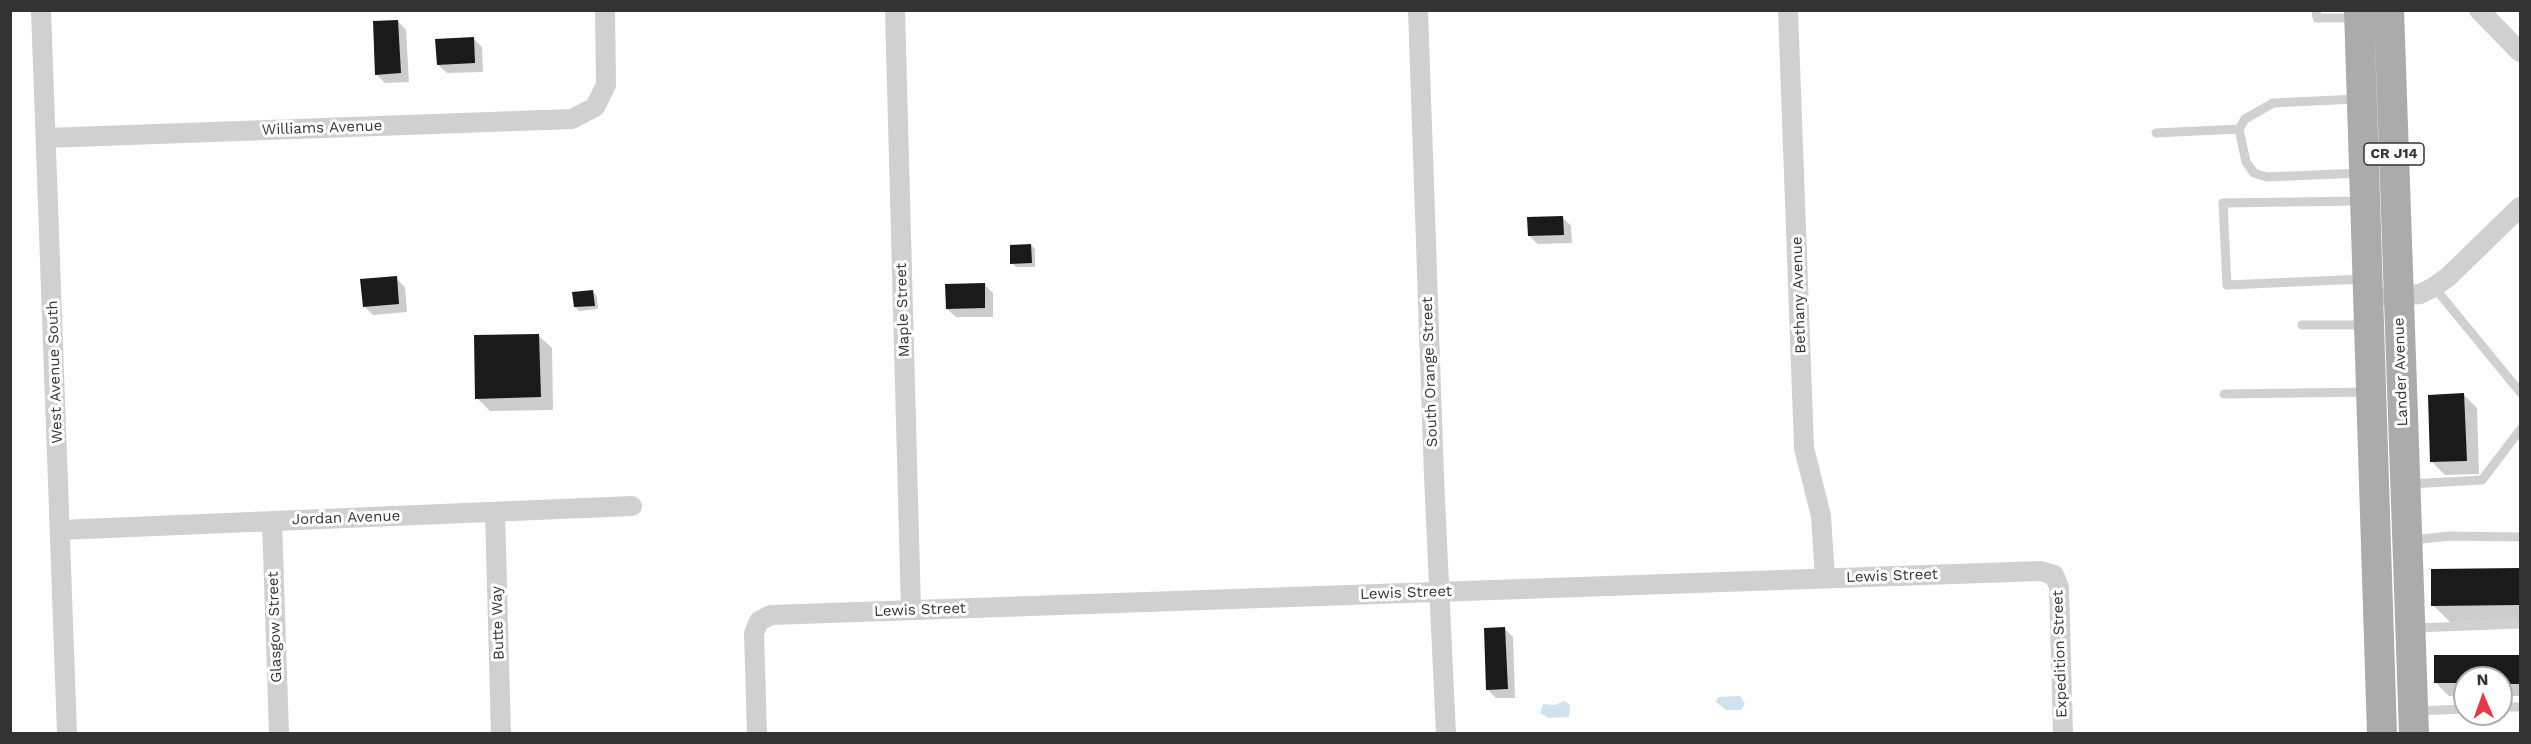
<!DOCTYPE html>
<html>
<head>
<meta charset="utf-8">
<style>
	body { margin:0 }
	#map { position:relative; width:2531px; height:744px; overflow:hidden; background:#fff; font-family:"Work Sans",sans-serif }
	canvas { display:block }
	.frame { position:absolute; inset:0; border:12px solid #333; pointer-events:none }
	.north { position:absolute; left:2453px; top:666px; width:60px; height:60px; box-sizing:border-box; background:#fff; border:2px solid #adadad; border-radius:50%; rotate:358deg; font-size:16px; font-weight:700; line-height:24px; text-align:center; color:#333 }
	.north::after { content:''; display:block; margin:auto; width:21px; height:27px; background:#e63946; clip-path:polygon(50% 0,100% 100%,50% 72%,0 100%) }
</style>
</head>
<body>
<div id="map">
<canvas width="2531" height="744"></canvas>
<div class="frame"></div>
<div class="north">N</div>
</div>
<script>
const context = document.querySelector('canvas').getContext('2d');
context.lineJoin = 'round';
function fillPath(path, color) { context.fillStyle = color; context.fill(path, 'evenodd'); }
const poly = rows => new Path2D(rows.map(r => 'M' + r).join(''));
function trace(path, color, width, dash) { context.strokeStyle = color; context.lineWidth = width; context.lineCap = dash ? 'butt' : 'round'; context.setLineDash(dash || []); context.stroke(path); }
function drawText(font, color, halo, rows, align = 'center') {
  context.font = font + ' "Work Sans",sans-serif'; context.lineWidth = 6; context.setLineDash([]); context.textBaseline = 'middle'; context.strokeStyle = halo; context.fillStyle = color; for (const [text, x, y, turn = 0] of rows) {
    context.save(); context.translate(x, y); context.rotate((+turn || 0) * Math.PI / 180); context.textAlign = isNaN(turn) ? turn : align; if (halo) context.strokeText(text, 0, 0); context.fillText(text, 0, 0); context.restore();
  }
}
fillPath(poly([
	[1740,696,1745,704,1741,710,1726,710,1716,702,1718,697],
	[1564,701,1570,705,1569,717,1548,718,1540,713,1543,704,1555,705]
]), '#cfe2ee');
fillPath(poly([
	[398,21,406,30,409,82,385,83,376,74],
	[473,38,482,47,483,72,447,73,438,65],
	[1562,217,1571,226,1572,243,1538,244,1529,236],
	[1031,245,1035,249,1035,267,1016,267,1012,263],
	[396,278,405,287,407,312,373,315,364,306],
	[984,284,993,293,993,317,956,317,947,309],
	[593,292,597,296,598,309,579,311,575,307],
	[538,335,552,348,553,410,490,411,477,398],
	[2464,395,2477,408,2479,474,2445,475,2432,462],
	[2520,569,2520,621,2450,622,2433,605,2432,570],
	[1504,628,1513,637,1515,698,1496,698,1488,690],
	[2436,656,2520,657,2520,696,2501,696,2501,678,2465,678,2465,696,2449,696,2436,683]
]), '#0003');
fillPath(poly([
	[398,20,401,73,375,75,373,21],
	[474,37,475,63,437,65,435,39],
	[1563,216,1564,235,1528,236,1527,217],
	[1031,244,1032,263,1010,264,1010,245],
	[397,276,399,304,363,307,360,279],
	[985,283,985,308,946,309,945,284],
	[593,290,595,306,574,307,572,292],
	[539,334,541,397,475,399,474,335],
	[2464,393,2467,461,2430,462,2428,395],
	[2520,568,2520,605,2431,606,2431,569],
	[1505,627,1508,689,1486,690,1484,628],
	[2434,655,2520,655,2520,684,2501,684,2501,678,2465,678,2465,683,2434,683]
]), '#1a1a1a');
trace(poly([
	[2316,10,2317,18,2354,18],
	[2356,99,2273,103,2245,119,2239,129,2246,162,2254,173,2260,175,2267,177,2362,173],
	[2156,133,2239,129],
	[2360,201,2223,203,2227,285,2364,279],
	[2434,287,2520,392],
	[2302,325,2365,325],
	[2224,394,2369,392],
	[2410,484,2482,480,2520,430],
	[2412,540,2450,536,2520,537],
	[2415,628,2520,624],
	[2501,707,2520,707],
	[2416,711,2465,709]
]), '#d0d0d0', 9);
trace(poly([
	[41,10,67,734],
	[895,10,911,610],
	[1418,10,1434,477,1446,734],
	[1788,10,1804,448,1821,516,1825,578],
	[2479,10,2520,52],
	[46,138,572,119,595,107,606,85,605,10],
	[2388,297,2420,294,2434,287,2448,277,2520,207],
	[495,512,501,734],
	[272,521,279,734],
	[60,530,632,506],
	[757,734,754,633,759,621,771,615,2041,571,2054,575,2059,587,2063,734]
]), '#d0d0d0', 20);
trace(poly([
	[2359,10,2382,734],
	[2389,10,2414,734]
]), '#ababab', 30);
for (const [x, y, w] of [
	[2394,154,60]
]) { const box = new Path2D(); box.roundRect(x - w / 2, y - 11, w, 22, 4.5); context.fillStyle = '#fff'; context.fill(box); trace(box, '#333', 1.5); }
drawText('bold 14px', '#333', null, [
	["CR J14",2394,154]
]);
drawText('15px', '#333', '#fff', [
	["Williams Avenue",322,128,-2],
	["Bethany Avenue",1799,295,-92],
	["Maple Street",903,310,-92],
	["West Avenue South",55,372,-92],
	["South Orange Street",1430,372,-92],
	["Lander Avenue",2401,372,-92],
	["Jordan Avenue",346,518,-2],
	["Lewis Street",1892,576,-2],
	["Lewis Street",1406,593,-2],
	["Lewis Street",920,610,-2],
	["Butte Way",498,623,-92],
	["Glasgow Street",275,627,-92],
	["Expedition Street",2060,654,-92]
]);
</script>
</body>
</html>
